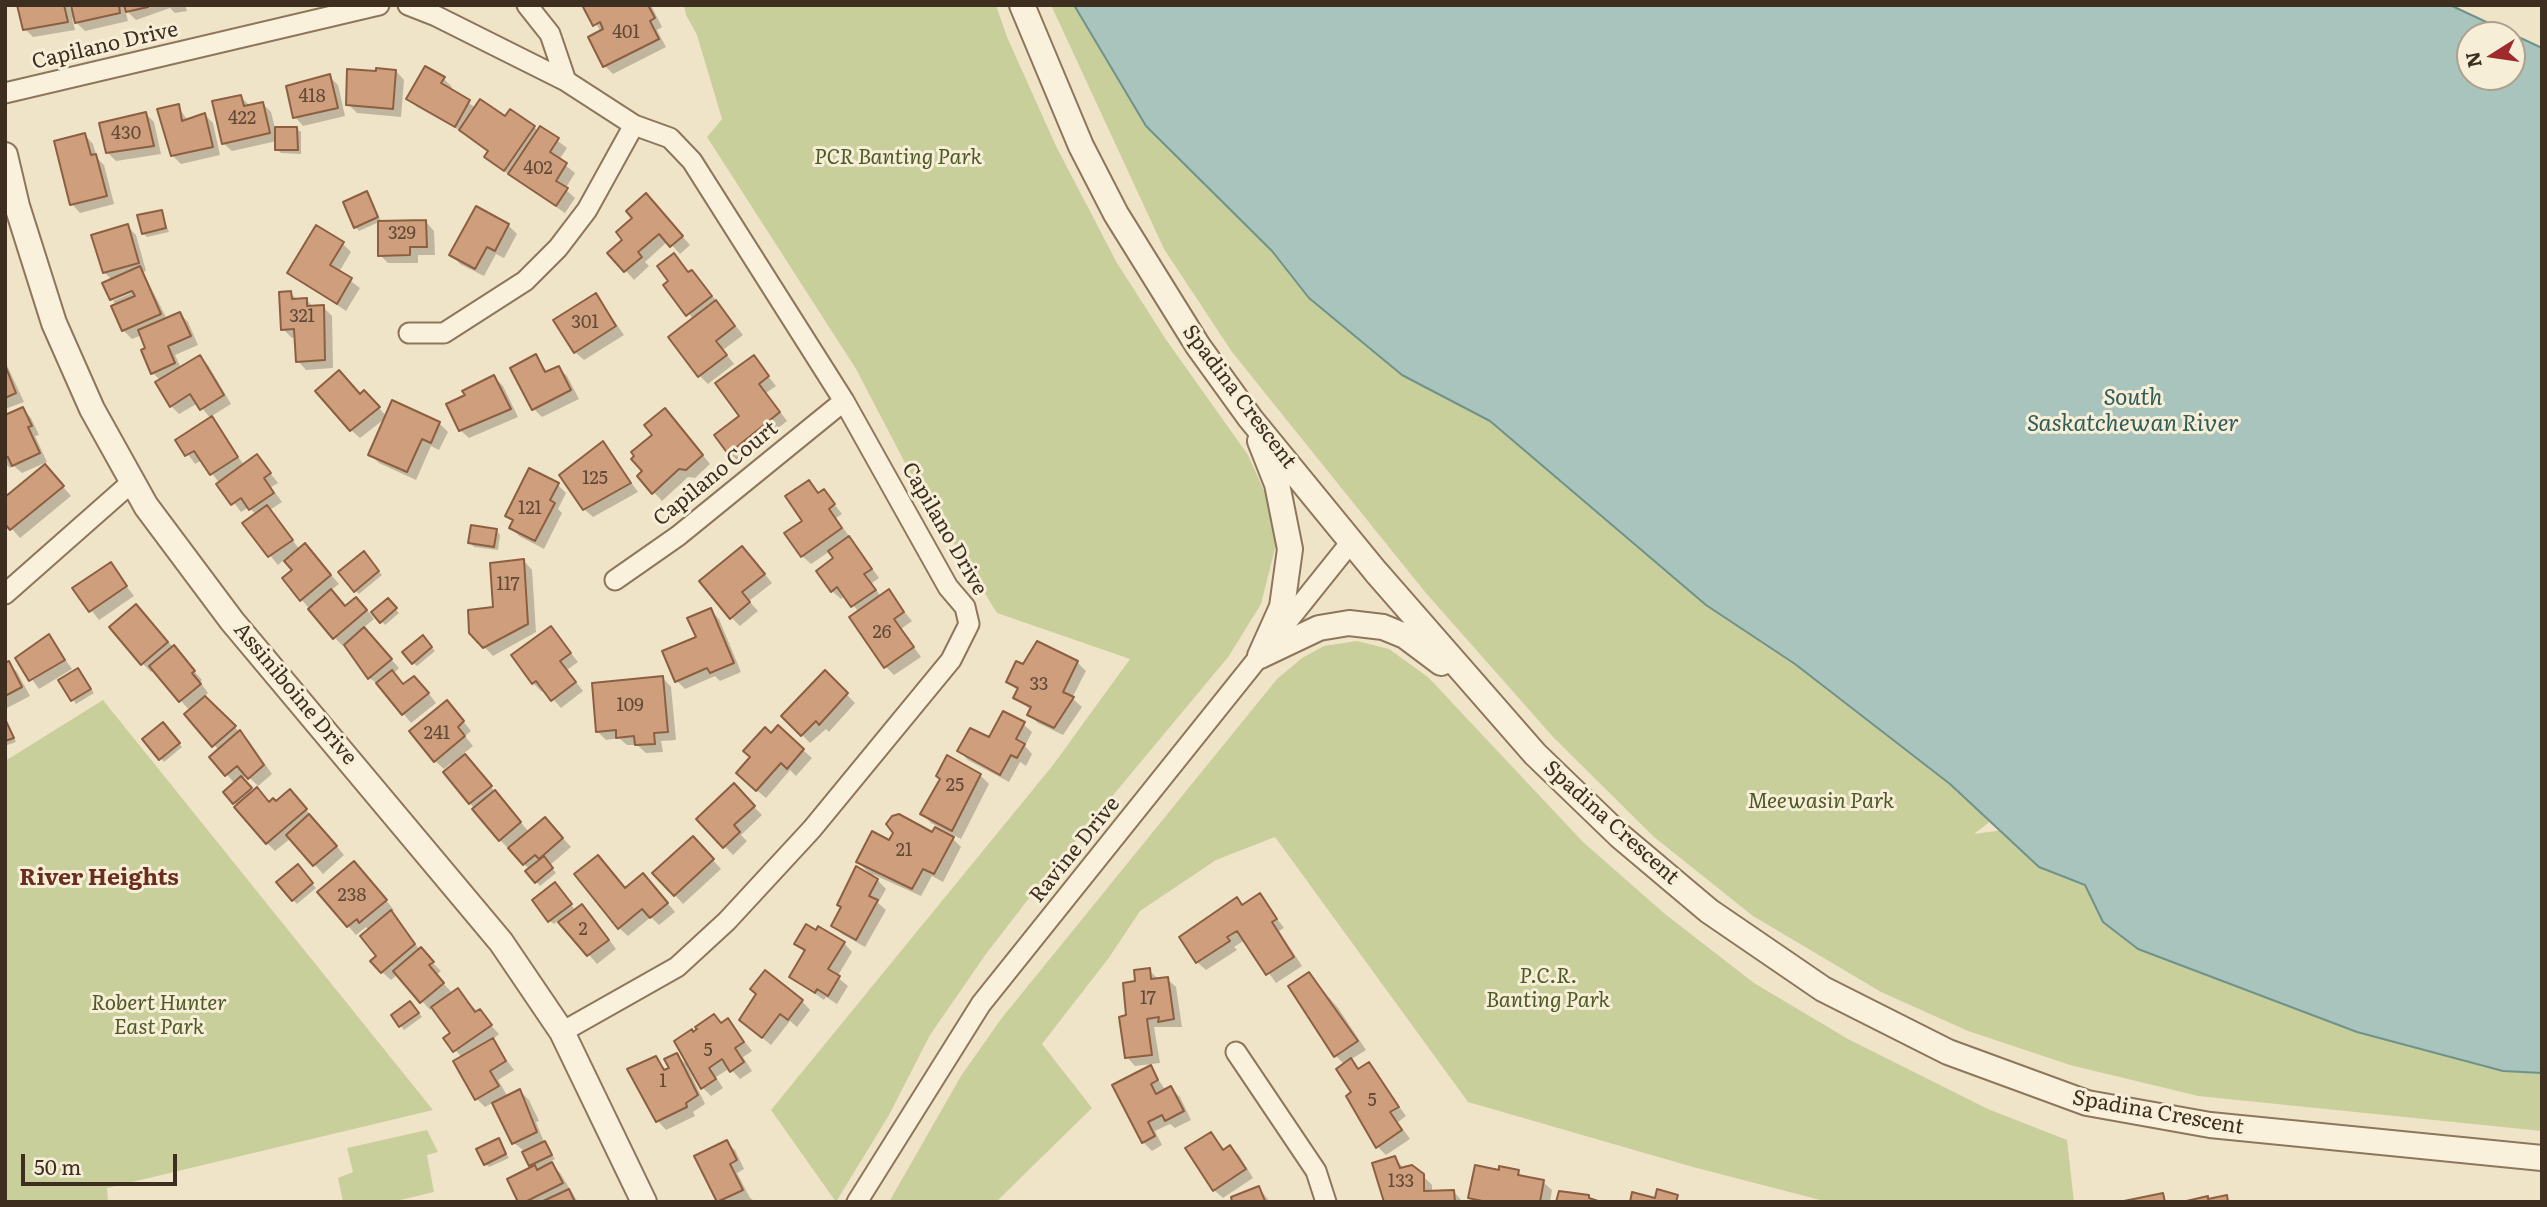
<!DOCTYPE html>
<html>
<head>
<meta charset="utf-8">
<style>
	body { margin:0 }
	#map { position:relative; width:2547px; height:1207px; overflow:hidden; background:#f0e4c8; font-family:Literata,serif }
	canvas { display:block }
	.frame { position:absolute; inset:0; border:7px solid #3d2e20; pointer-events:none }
	.north { position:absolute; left:2456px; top:21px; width:70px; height:70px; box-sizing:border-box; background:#f7eed8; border:2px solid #ada18e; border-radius:50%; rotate:258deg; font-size:19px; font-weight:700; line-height:28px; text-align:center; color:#3d2e20 }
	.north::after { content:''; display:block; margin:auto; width:24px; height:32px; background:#9e2a2b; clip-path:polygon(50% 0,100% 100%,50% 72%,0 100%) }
	.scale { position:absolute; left:21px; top:1154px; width:156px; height:32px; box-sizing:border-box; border:4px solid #3d2e20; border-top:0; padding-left:9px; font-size:21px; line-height:24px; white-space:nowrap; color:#3d2e20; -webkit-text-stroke:5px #f7eed8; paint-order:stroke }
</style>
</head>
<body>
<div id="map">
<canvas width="2547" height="1207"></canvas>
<div class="frame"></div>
<div class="north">N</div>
<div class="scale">50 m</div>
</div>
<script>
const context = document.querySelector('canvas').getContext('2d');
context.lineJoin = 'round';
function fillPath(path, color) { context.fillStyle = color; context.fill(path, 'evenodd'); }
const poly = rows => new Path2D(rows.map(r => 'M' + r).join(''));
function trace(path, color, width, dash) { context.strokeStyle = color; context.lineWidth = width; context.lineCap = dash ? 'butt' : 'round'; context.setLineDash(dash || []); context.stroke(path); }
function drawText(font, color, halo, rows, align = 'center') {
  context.font = font + ' Literata,serif'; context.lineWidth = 6; context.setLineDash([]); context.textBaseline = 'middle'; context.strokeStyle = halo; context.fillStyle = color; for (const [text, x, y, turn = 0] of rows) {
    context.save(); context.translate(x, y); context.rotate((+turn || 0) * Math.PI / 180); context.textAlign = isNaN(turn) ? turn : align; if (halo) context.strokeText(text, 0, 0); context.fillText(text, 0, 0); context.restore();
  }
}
fillPath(poly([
	[684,5,996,5,1007,37,1056,146,1117,263,1167,341,1248,455,1266,495,1277,541,1261,604,1229,656,1050,871,986,954,930,1035,889,1115,836,1202,771,1110,1053,765,1130,659,997,613,913,478,856,369,707,137,722,119,697,35,686,15],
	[1051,5,1102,5,2001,813,1974,834,2025,827,2542,1051,2542,1131,2198,1096,2070,1065,1968,1031,1881,992,1753,916,1654,837,1554,738,1425,592,1232,352,1164,249],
	[1357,641,1389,649,1428,677,1583,842,1665,914,1754,983,1848,1039,1988,1109,2067,1140,2074,1202,1828,1202,1693,1167,1468,1102,1275,837,1216,860,1140,911,1108,959,1042,1044,1092,1108,996,1202,889,1202,961,1076,1001,1019,1277,679,1302,658,1324,646],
	[103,700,433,1110,107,1188,108,1202,5,1202,5,761],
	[427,1130,438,1152,427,1155,434,1192,392,1202,343,1202,338,1178,353,1172,347,1148]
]), '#c9cf9b');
const water = poly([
	[1074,5,2450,5,2542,48,2542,1073,2503,1071,2357,1032,2138,949,2103,922,2085,885,2039,867,1950,784,1795,664,1706,605,1490,421,1402,375,1309,298,1272,251,1146,126,1074,5],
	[2470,35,2512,35,2512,77,2470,77,2470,35]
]);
fillPath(water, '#a9c4bc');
trace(water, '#6f938a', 2);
fillPath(poly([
	[19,5,69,5,70,9,73,5,185,5,187,11,175,13,170,8,136,20,125,9,128,21,85,31,72,18,75,30,33,37,25,29],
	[584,5,651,5,662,27,657,30,666,47,613,74,605,66,601,32],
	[396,71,404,80,401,117,357,113,348,104],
	[329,76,338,85,345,116,303,126,295,117],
	[443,78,452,87,450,91,476,108,534,127,538,131,541,128,567,148,559,160,575,173,565,189,575,198,565,213,495,165,486,157,489,152,464,133,417,107,408,98],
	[240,96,249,105,263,104,271,112,275,128,297,129,301,132,301,154,281,153,277,149,277,141,232,151,223,143],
	[178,106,188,121,205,115,213,123,220,155,181,164,172,155],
	[146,114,154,122,161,154,116,161,107,152],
	[85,135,93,144,97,158,104,165,114,204,80,213,72,204],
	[367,193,382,223,426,222,434,231,435,255,418,255,418,263,388,263,380,255,379,222,359,231,356,227],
	[654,204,690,245,680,254,668,241,645,262,649,266,634,280,610,253],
	[161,212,169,232,147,237,143,233],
	[508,225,517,234,504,258,496,254,484,276,460,264,452,255],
	[127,226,136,235,146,271,143,272,167,319,180,314,188,322,198,345,175,355,181,368,199,357,208,365,231,404,210,417,244,465,257,456,278,483,271,487,282,502,270,510,300,550,313,554,339,584,330,591,346,608,365,607,374,619,363,628,399,668,393,674,404,686,423,686,436,703,411,723,380,685,369,678,345,644,343,646,334,637,301,599,294,571,285,559,278,565,244,524,256,515,249,507,241,512,202,460,195,464,178,440,211,419,198,403,179,414,171,406,160,380,153,373,142,335,132,339,123,330,117,306,113,301,141,289,139,286,113,297,113,301,112,280,104,272],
	[343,244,351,252,339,272,360,288,346,311,289,273],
	[673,255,690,274,692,272,700,280,743,335,723,350,734,364,708,384,700,376,693,320,671,281],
	[290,293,298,300,306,299,314,308,323,307,332,316,333,368,306,370,298,361,296,337,292,338,283,329],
	[596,295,624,335,584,360,575,352],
	[536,356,548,373,558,368,567,376,579,399,542,417,534,409],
	[753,357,776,386,766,393,787,421,738,461,729,452,741,416],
	[5,361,24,402,5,409],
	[494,377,503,386,518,417,469,438,460,430,467,396],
	[361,396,373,401,387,417,439,423,448,432,439,450,431,446,416,480,379,463,370,454,387,417,360,438,351,430],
	[23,409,31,418,39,435,35,436,47,462,22,473,14,466,10,468,5,463,5,417],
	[673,419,710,464,695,478,688,477,662,501,639,476],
	[603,443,638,492,593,517,584,509],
	[53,475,71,496,20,538,5,521],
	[808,482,819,494,824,491,842,514,836,518,879,578,872,583,881,597,888,592,912,621,901,629,921,657,894,675,886,667,859,612,845,596,841,599,832,591,836,559,830,551,811,564,802,556],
	[558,485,566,493,558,509,562,513,544,549,519,536,511,527,514,522,507,515],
	[497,531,500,535,498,550,474,547,470,543],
	[367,557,382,575,359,594,355,590],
	[751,557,772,583,749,601,758,611,740,626,731,617],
	[524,561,532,570,536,632,493,656,470,632,494,609],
	[110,565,134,596,99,620,75,589],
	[388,600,399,613,385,625,374,613],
	[710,610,719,619,741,672,720,681,715,676,685,689,677,681],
	[144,614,202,680,200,682,208,693,204,697,249,741,272,774,258,786,246,774,242,780,256,796,270,804,298,800,344,855,323,874,291,838,275,851,267,843,226,792,235,784,212,757,219,751,190,711,154,670,151,672,143,664,111,627],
	[551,628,578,662,567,670,583,691,561,708,545,690,542,692,533,683,513,656],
	[49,637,72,669,39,689,17,658],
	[423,638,435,651,417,666,413,663],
	[1077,662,1086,671,1072,698,1082,707,1063,735,1038,723,1029,714,1031,710,1015,698,1017,690,1008,682,1023,666],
	[8,663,17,672,30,696,5,709,5,665],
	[825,672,855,703,829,732,826,729,810,743,784,716],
	[81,674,94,693,76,704,61,681],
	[663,678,671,687,676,740,661,741,663,752,646,753,637,745,627,745,619,738,606,740,597,731],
	[455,711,471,731,465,736,473,746,463,754,529,832,554,828,571,847,550,865,556,873,540,886,528,872,530,870,500,840,445,773,453,766,451,763,444,769,435,761],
	[5,720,16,742,5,746],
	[1023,724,1032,732,1025,746,1032,754,1026,766,1020,762,1009,782,968,760,959,751],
	[166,728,182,747,164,762,161,758],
	[772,735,803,750,812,758,796,776,790,770,766,798,747,782],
	[980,775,989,784,961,839,931,823,923,814],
	[734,786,762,815,741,835,747,841,733,855,698,819],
	[933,835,953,839,961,847,943,882,932,876,921,896,872,874,886,889,878,903,886,910,865,947,842,934,833,926,872,876,858,862,890,842],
	[701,847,721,869,683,904,655,873],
	[301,871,316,888,297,904,293,900],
	[363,872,394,910,391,912,420,950,441,971,436,975,453,994,458,991,499,1034,492,1040,514,1070,498,1080,508,1097,520,1091,529,1100,539,1121,536,1122,544,1142,555,1159,549,1162,560,1173,578,1202,520,1202,533,1168,524,1151,514,1143,494,1102,485,1107,477,1099,462,1058,446,1038,452,1033,433,1007,430,1010,398,974,391,980,382,972,369,930,366,927,356,935,348,926],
	[652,884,675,912,659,925,651,917,628,936,619,928,626,889],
	[558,888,576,911,582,906,591,914,616,949,597,964,559,920,554,924,550,921,534,900],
	[1260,896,1284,928,1279,931,1302,966,1276,983,1245,940,1234,947,1237,950,1206,970,1197,962,1237,899,1244,906],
	[844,943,852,952,837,977,848,986,837,1004,826,997,824,1000,791,977,805,953,797,944],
	[1149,970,1158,979,1167,979,1176,987,1182,1027,1154,1027,1160,1063,1135,1066,1127,1057,1137,983],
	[1309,974,1338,1008,1366,1050,1350,1060,1360,1070,1369,1064,1406,1116,1398,1122,1410,1139,1386,1155,1377,1146,1345,1065,1336,1056],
	[802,1001,810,1010,797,1027,790,1021,771,1045,741,1020],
	[414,1007,422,1017,404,1030,393,1016],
	[728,1020,752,1051,743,1057,752,1071,740,1079,730,1068,716,1077,723,1088,711,1096,703,1088,694,1034],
	[677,1056,686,1064,705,1104,693,1112,695,1116,666,1130,658,1121,630,1070,656,1058,667,1071],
	[1150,1067,1166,1091,1171,1088,1180,1097,1191,1120,1175,1128,1170,1124,1155,1131,1162,1145,1152,1151,1143,1142,1114,1085],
	[1211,1134,1225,1150,1230,1147,1239,1155,1253,1178,1223,1198,1214,1190],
	[498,1140,509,1158,489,1167,485,1163],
	[726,1142,735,1150,744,1169,737,1173,750,1198,756,1202,719,1202,697,1157],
	[1395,1158,1404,1169,1423,1176,1432,1185,1432,1193,1454,1192,1463,1202,1386,1202],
	[1477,1167,1518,1172,1524,1178,1543,1182,1552,1190,1550,1202,1475,1202,1470,1197],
	[1259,1188,1270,1202,1234,1202]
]), '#0003');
const building = poly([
	[17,5,64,5,68,22,23,30,17,5],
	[71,5,119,5,120,13,75,23,71,5],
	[124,5,148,5,148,7,126,12,124,5],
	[582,5,648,5,655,18,650,21,659,39,603,67,588,37,603,29,600,22,593,26,582,5],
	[425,66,445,77,441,83,470,100,455,127,406,99,425,66],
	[376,68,396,70,393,109,346,105,347,69,376,71,376,68],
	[330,74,338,108,293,118,286,86,330,74],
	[241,95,244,106,263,102,270,133,222,144,212,101,241,95],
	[480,99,505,116,510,109,535,126,504,171,484,157,488,151,459,130,480,99],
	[179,104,182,121,205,113,213,147,171,156,157,109,179,104],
	[146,112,154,146,106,153,99,123,146,112],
	[540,126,559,138,550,152,567,163,556,181,568,188,556,206,508,174,540,126],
	[275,127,297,127,298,150,275,150,275,127],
	[85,133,91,155,96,154,107,196,70,205,54,141,85,133],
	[367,191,378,217,354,228,343,202,367,191],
	[646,193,683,236,670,247,659,234,638,252,642,257,624,272,607,253,622,240,616,232,632,218,626,211,646,193],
	[476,206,509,224,495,251,487,247,475,269,449,255,476,206],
	[162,210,166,228,142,234,137,215,162,210],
	[426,220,427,247,410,247,410,255,378,256,378,221,426,220],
	[128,224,139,263,103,273,91,235,128,224],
	[316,225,344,242,330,265,352,278,337,304,287,273,316,225],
	[674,253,688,272,692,270,712,296,686,316,663,285,668,281,657,266,674,253],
	[140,266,161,314,122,331,111,306,135,296,132,291,110,300,102,283,140,266],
	[291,291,292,299,307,298,307,306,324,305,325,360,296,362,294,329,281,330,279,292,291,291],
	[596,293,616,326,574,353,553,320,596,293],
	[716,300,735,326,716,341,727,355,698,377,668,337,716,300],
	[180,312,191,336,168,346,175,363,151,374,141,350,145,348,138,330,180,312],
	[536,354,545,372,559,366,571,390,532,410,510,368,536,354],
	[200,355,224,395,200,410,190,394,170,407,155,382,200,355],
	[754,355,769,376,759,384,780,412,728,454,714,435,739,416,715,383,754,355],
	[5,365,16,393,5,398,5,365],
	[339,370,360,394,364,390,380,407,350,431,315,391,339,370],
	[494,375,511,409,459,431,446,404,465,395,462,391,494,375],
	[392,400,440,422,431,443,422,439,407,472,368,455,392,400],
	[23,407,32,426,28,427,40,453,12,466,8,457,5,458,5,415,23,407],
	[665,408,703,455,686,470,679,469,652,494,637,476,642,471,631,459,634,456,631,452,652,435,644,425,665,408],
	[212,416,238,457,210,475,194,451,185,456,175,440,212,416],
	[603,441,631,483,583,510,559,475,603,441],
	[257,454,271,473,264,478,274,493,249,510,241,498,231,505,216,484,257,454],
	[45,464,64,486,10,530,5,524,5,497,45,464],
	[529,468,559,483,550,500,555,503,535,541,509,528,513,520,505,516,529,468],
	[809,480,818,493,824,489,835,504,829,509,842,528,801,557,784,533,802,521,785,496,809,480],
	[267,505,293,540,268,557,242,523,267,505],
	[471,525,497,529,494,547,468,543,471,525],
	[849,536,872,569,864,574,876,590,851,607,837,587,831,592,816,571,833,558,828,551,849,536],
	[305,543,331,575,300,601,282,578,292,570,284,561,305,543],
	[742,546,765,574,742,592,750,602,730,619,699,581,742,546],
	[364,551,379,571,354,592,338,572,364,551],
	[524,559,528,624,483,648,469,633,468,610,493,607,490,563,524,559],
	[111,562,127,586,89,612,72,588,111,562],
	[331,589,345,606,356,597,367,610,333,639,308,609,331,589],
	[889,589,904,612,894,619,914,647,884,668,849,617,889,589],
	[388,598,397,608,380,623,371,612,388,598],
	[136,604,168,642,141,665,109,627,136,604],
	[711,608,734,663,710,673,707,668,675,682,662,651,696,637,687,618,711,608],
	[551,626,571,653,560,661,576,682,551,701,536,681,532,684,511,655,551,626],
	[364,627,392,659,368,679,344,645,364,627],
	[49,634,65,660,29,681,15,658,49,634],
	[423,635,432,647,412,664,402,652,423,635],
	[1037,641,1078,661,1063,692,1074,697,1054,728,1027,715,1031,707,1013,698,1018,688,1006,682,1016,661,1023,664,1037,641],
	[174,645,195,671,192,673,201,684,179,702,149,666,174,645],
	[9,661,22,687,5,696,5,663,9,661],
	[78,668,91,689,71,701,58,680,78,668],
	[392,670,403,684,414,676,429,693,402,715,376,683,392,670],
	[825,670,848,693,819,725,816,721,801,736,781,716,825,670],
	[663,676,668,732,654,733,655,744,635,745,634,736,616,738,616,730,596,732,592,683,663,676],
	[205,696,236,726,212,747,184,714,205,696],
	[447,700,464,721,458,727,465,736,434,762,409,731,447,700],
	[1003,711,1025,722,1016,739,1025,744,1017,758,1011,755,1000,775,957,751,970,728,989,737,1003,711],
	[5,719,14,738,5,741,5,719],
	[163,722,180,743,159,760,142,739,163,722],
	[778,725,804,749,787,769,781,763,756,791,736,773,750,757,743,751,765,727,771,733,778,725],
	[240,730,264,765,248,779,237,766,225,776,209,757,240,730],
	[465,754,492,786,469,804,443,772,465,754],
	[947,755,981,774,952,831,920,814,940,779,936,776,947,755],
	[241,776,252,788,233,804,223,792,241,776],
	[734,783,755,806,734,825,740,832,723,848,696,819,734,783],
	[257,787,269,802,273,798,276,801,290,789,307,809,266,844,234,807,257,787],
	[495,790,521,822,499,841,472,809,495,790],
	[309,814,337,846,313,866,286,835,309,814],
	[899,814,932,832,935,827,954,837,934,874,923,869,912,889,856,862,872,831,889,840,893,833,886,824,892,816,899,814],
	[545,817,563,838,539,859,535,855,523,865,508,848,545,817],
	[693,836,714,859,674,896,652,873,693,836],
	[598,855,625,888,643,873,668,903,650,918,642,909,618,929,574,874,598,855],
	[544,856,553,868,535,883,525,871,544,856],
	[354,861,387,900,359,923,357,919,347,927,317,892,354,861],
	[298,864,313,883,292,901,276,882,298,864],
	[856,866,878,879,869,896,878,900,856,940,831,926,841,907,837,905,856,866],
	[555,882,572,904,548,922,532,900,555,882],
	[1260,893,1277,919,1272,922,1294,957,1266,975,1237,931,1227,937,1230,941,1196,963,1179,937,1237,897,1242,905,1260,893],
	[582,904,609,940,587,956,558,922,582,904],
	[391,910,415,944,381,973,370,961,376,956,360,936,391,910],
	[806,924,816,930,818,926,845,942,828,969,840,976,828,996,817,989,815,993,789,977,805,950,794,944,806,924],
	[421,947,434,962,429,965,444,983,420,1003,393,971,421,947],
	[1150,968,1151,979,1168,977,1174,1019,1158,1022,1159,1017,1147,1019,1152,1055,1125,1058,1119,1017,1126,1015,1123,983,1135,981,1134,970,1150,968],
	[765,970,803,1000,788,1020,780,1014,762,1038,739,1020,756,994,750,989,765,970],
	[1309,972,1358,1041,1334,1057,1288,986,1309,972],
	[458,988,475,1012,480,1009,492,1025,453,1052,443,1038,450,1033,431,1007,458,988],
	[410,1001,419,1013,399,1027,391,1015,410,1001],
	[714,1014,721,1023,728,1018,744,1042,735,1048,744,1062,730,1072,722,1059,709,1068,716,1079,701,1089,674,1041,692,1029,693,1032,697,1029,695,1027,714,1014],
	[493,1038,506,1061,490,1071,499,1086,475,1100,453,1061,493,1038],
	[677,1053,698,1095,686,1103,687,1107,656,1122,627,1069,656,1056,664,1070,669,1068,664,1059,677,1053],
	[1351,1058,1358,1069,1369,1062,1399,1107,1390,1112,1402,1130,1376,1148,1346,1096,1351,1092,1336,1069,1351,1058],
	[1151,1065,1158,1080,1151,1084,1156,1094,1171,1086,1184,1111,1165,1121,1162,1115,1148,1122,1155,1136,1142,1143,1112,1085,1151,1065],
	[520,1089,537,1132,512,1144,492,1103,520,1089],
	[1211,1132,1223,1150,1230,1145,1246,1169,1213,1191,1185,1148,1211,1132],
	[499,1138,506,1154,484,1165,476,1149,499,1138],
	[727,1140,737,1160,730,1164,743,1190,717,1202,694,1156,727,1140],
	[545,1141,552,1155,529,1166,522,1152,545,1141],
	[1395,1156,1400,1168,1412,1165,1424,1174,1424,1191,1454,1190,1455,1202,1384,1202,1372,1163,1395,1156],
	[552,1162,563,1183,525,1202,518,1202,507,1179,535,1165,537,1170,552,1162],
	[1475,1165,1499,1170,1499,1166,1519,1170,1518,1175,1544,1180,1540,1202,1487,1202,1468,1198,1475,1165],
	[1259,1186,1265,1201,1232,1202,1231,1197,1259,1186],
	[569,1189,575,1202,541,1202,569,1189],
	[1657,1189,1678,1195,1676,1202,1630,1202,1632,1192,1655,1198,1657,1189],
	[1559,1191,1589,1195,1589,1198,1601,1202,1556,1202,1559,1191],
	[2163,1193,2165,1202,2119,1202,2163,1193],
	[2227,1195,2228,1202,2182,1202,2208,1196,2208,1199,2227,1195]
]);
fillPath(building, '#cf9f7d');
trace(building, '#8d5f41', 2);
const minor = poly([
	[408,5,436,16,566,81,634,125,670,138,692,161,844,401,948,587,965,607,969,624,951,660,812,829,727,921,677,967,562,1032],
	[527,5,550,34,566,81],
	[5,93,379,5],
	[409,333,444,333,525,281,558,248,587,210,634,125],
	[615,580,678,536,844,401],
	[5,594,132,482],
	[1236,1052,1316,1171,1326,1202],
	[857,1202,981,1004,1351,542]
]);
const tertiary = poly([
	[1022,5,1081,146,1116,214,1198,346,1250,418,1376,572,1535,754,1620,836,1709,911,1823,989,1948,1052,2087,1103,2210,1125,2542,1158],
	[5,155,17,206,54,323,92,409,146,506,232,621,501,942,562,1032,644,1202],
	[1260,441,1277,484,1290,549,1282,607,1260,656],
	[1260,656,1319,628,1349,623,1383,627,1405,636,1441,663]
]);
trace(minor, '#8d765c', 23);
trace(tertiary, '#8d765c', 28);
trace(minor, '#faf1dc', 19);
trace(tertiary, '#faf1dc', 24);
drawText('18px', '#624a37', null, [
	["401",626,33],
	["418",312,97],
	["422",242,119],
	["430",126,134],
	["402",538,169],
	["329",402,234],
	["321",302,317],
	["301",585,323],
	["125",595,479],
	["121",530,509],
	["117",508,585],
	["26",882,633],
	["33",1039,685],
	["109",630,706],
	["241",437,734],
	["25",955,786],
	["21",904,851],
	["238",352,896],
	["2",583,930],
	["17",1148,999],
	["5",708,1051],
	["1",663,1082],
	["5",1372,1101],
	["133",1401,1182]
]);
drawText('21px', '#3d2e20', '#f7eed8', [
	["Capilano Drive",105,46,-13],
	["Spadina Crescent",1239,397,53],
	["Capilano Court",716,474,-39],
	["Capilano Drive",944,529,60],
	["Assiniboine Drive",295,694,50],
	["Spadina Crescent",1611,823,42],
	["Ravine Drive",1075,850,-51],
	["Spadina Crescent",2158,1113,10]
]);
drawText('italic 21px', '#4d5a26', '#f7eed8', [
	["PCR Banting Park",898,158],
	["Meewasin Park",1821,802],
	["P.C.R.",1548,977],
	["Banting Park",1548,1001],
	["Robert Hunter",159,1004],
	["East Park",159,1028]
]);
drawText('italic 23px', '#2f5d5a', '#f7eed8', [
	["South",2133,398],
	["Saskatchewan River",2133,424]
]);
drawText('bold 23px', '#6b2e1e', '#f7eed8', [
	["River Heights",99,878]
]);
</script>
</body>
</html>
